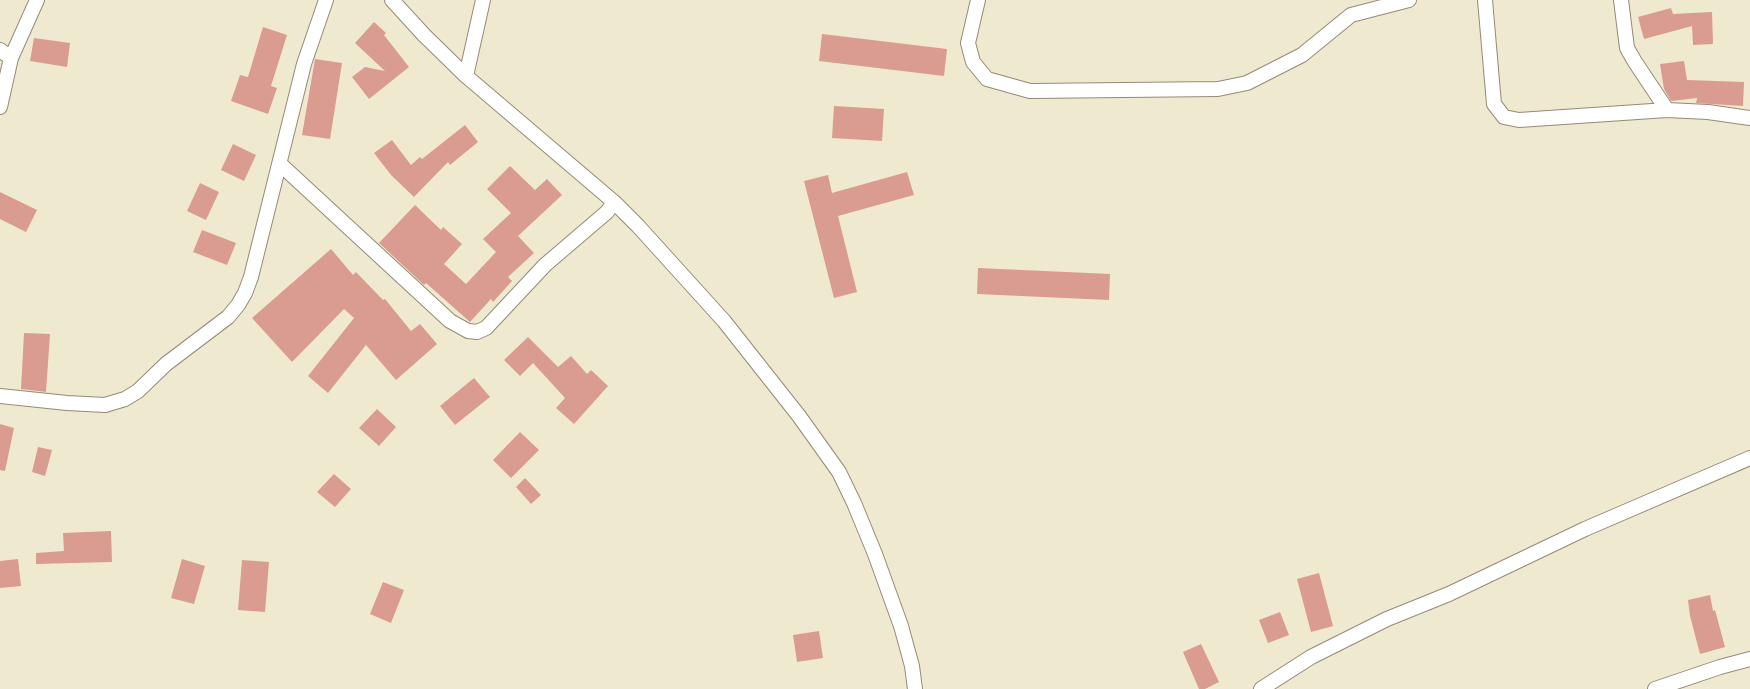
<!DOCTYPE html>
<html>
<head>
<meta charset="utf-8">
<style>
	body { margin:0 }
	canvas { display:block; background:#efe9d0 }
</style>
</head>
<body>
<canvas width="1750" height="689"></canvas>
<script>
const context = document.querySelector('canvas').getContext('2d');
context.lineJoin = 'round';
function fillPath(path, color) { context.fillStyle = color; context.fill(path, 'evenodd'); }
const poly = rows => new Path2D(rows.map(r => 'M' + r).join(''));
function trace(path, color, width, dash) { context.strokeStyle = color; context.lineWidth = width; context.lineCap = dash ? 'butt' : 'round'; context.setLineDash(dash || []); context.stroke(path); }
fillPath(poly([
	[1671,8,1673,14,1712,12,1713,44,1693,45,1692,26,1644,39,1638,17],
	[374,22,386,33,384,35,409,67,369,99,352,77,365,67,385,71,355,43],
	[263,27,287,35,271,86,277,88,268,114,231,101,240,75,248,77],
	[822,34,947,49,944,76,819,61],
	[34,38,70,43,67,67,30,61],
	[315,59,342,63,330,139,302,135],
	[1684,61,1687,80,1744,82,1743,106,1696,103,1697,98,1671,101,1664,89,1660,64],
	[834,106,884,109,882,141,832,138],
	[465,125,478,142,450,165,448,162,414,197,391,175,374,153,392,140,411,165,420,157,422,159],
	[233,144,256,155,244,181,221,170],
	[510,166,535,190,547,179,562,195,518,236,534,253,508,277,512,281,493,302,491,299,470,322,426,283,424,285,379,243,415,205,441,230,443,227,462,244,444,264,466,284,496,252,483,239,511,213,487,189],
	[907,172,914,195,838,216,857,292,834,298,804,181,828,175,832,193],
	[200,183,219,192,206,220,187,211],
	[0,192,37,210,26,232,0,219],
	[202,230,236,243,227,265,193,252],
	[331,249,353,275,356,272,383,300,385,299,411,331,420,324,437,344,396,380,366,345,328,393,308,376,354,318,344,309,292,362,252,318],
	[978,268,1110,274,1109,300,977,294],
	[24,333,50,334,46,392,21,389],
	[528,337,558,367,571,356,587,374,591,370,608,386,574,424,556,408,565,398,533,363,520,376,504,360],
	[474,378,490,397,455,425,440,406],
	[377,409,396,427,379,446,359,428],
	[0,424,14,428,5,471,0,470],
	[520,432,539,450,511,478,493,460],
	[38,447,52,450,45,476,32,472],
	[334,474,351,489,335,507,317,492],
	[525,478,541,495,531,504,516,487],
	[111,531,112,562,36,564,36,553,64,551,63,533],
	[18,559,21,586,0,588,0,561],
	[182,559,205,566,194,604,171,598],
	[242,560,269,562,265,612,238,610],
	[1319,573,1333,626,1311,632,1297,579],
	[383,582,404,590,391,623,370,614],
	[1710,595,1713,611,1715,610,1725,647,1700,654,1690,616,1688,600],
	[1280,612,1289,635,1268,643,1259,620],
	[819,631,823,658,797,662,793,635],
	[1201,644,1219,682,1205,689,1199,689,1183,652]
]), '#da9c90');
const street = poly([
	[392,0,424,35,466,76,614,202,638,226,724,321,799,416,839,472,854,503,875,554,901,626,912,666,915,689],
	[978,0,968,43,973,62,987,79,1030,91,1218,89,1247,83,1302,55,1351,15,1409,0],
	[1485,0,1494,104,1504,117,1519,120,1667,110,1708,112,1750,118],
	[1621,0,1627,48,1635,62,1667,110],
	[0,50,11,58],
	[466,76,483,0],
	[0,107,11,58,37,0],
	[280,164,450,321,468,331,477,332,486,328,545,265,607,212,614,202],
	[0,396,67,403,105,405,125,399,138,391,166,364,228,317,238,305,245,293,251,277,304,64,326,0],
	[1261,689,1311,657,1387,619,1449,594,1585,529,1750,458],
	[1655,689,1720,667,1750,659]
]);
trace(street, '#958a77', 16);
trace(street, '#fff', 14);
</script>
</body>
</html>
